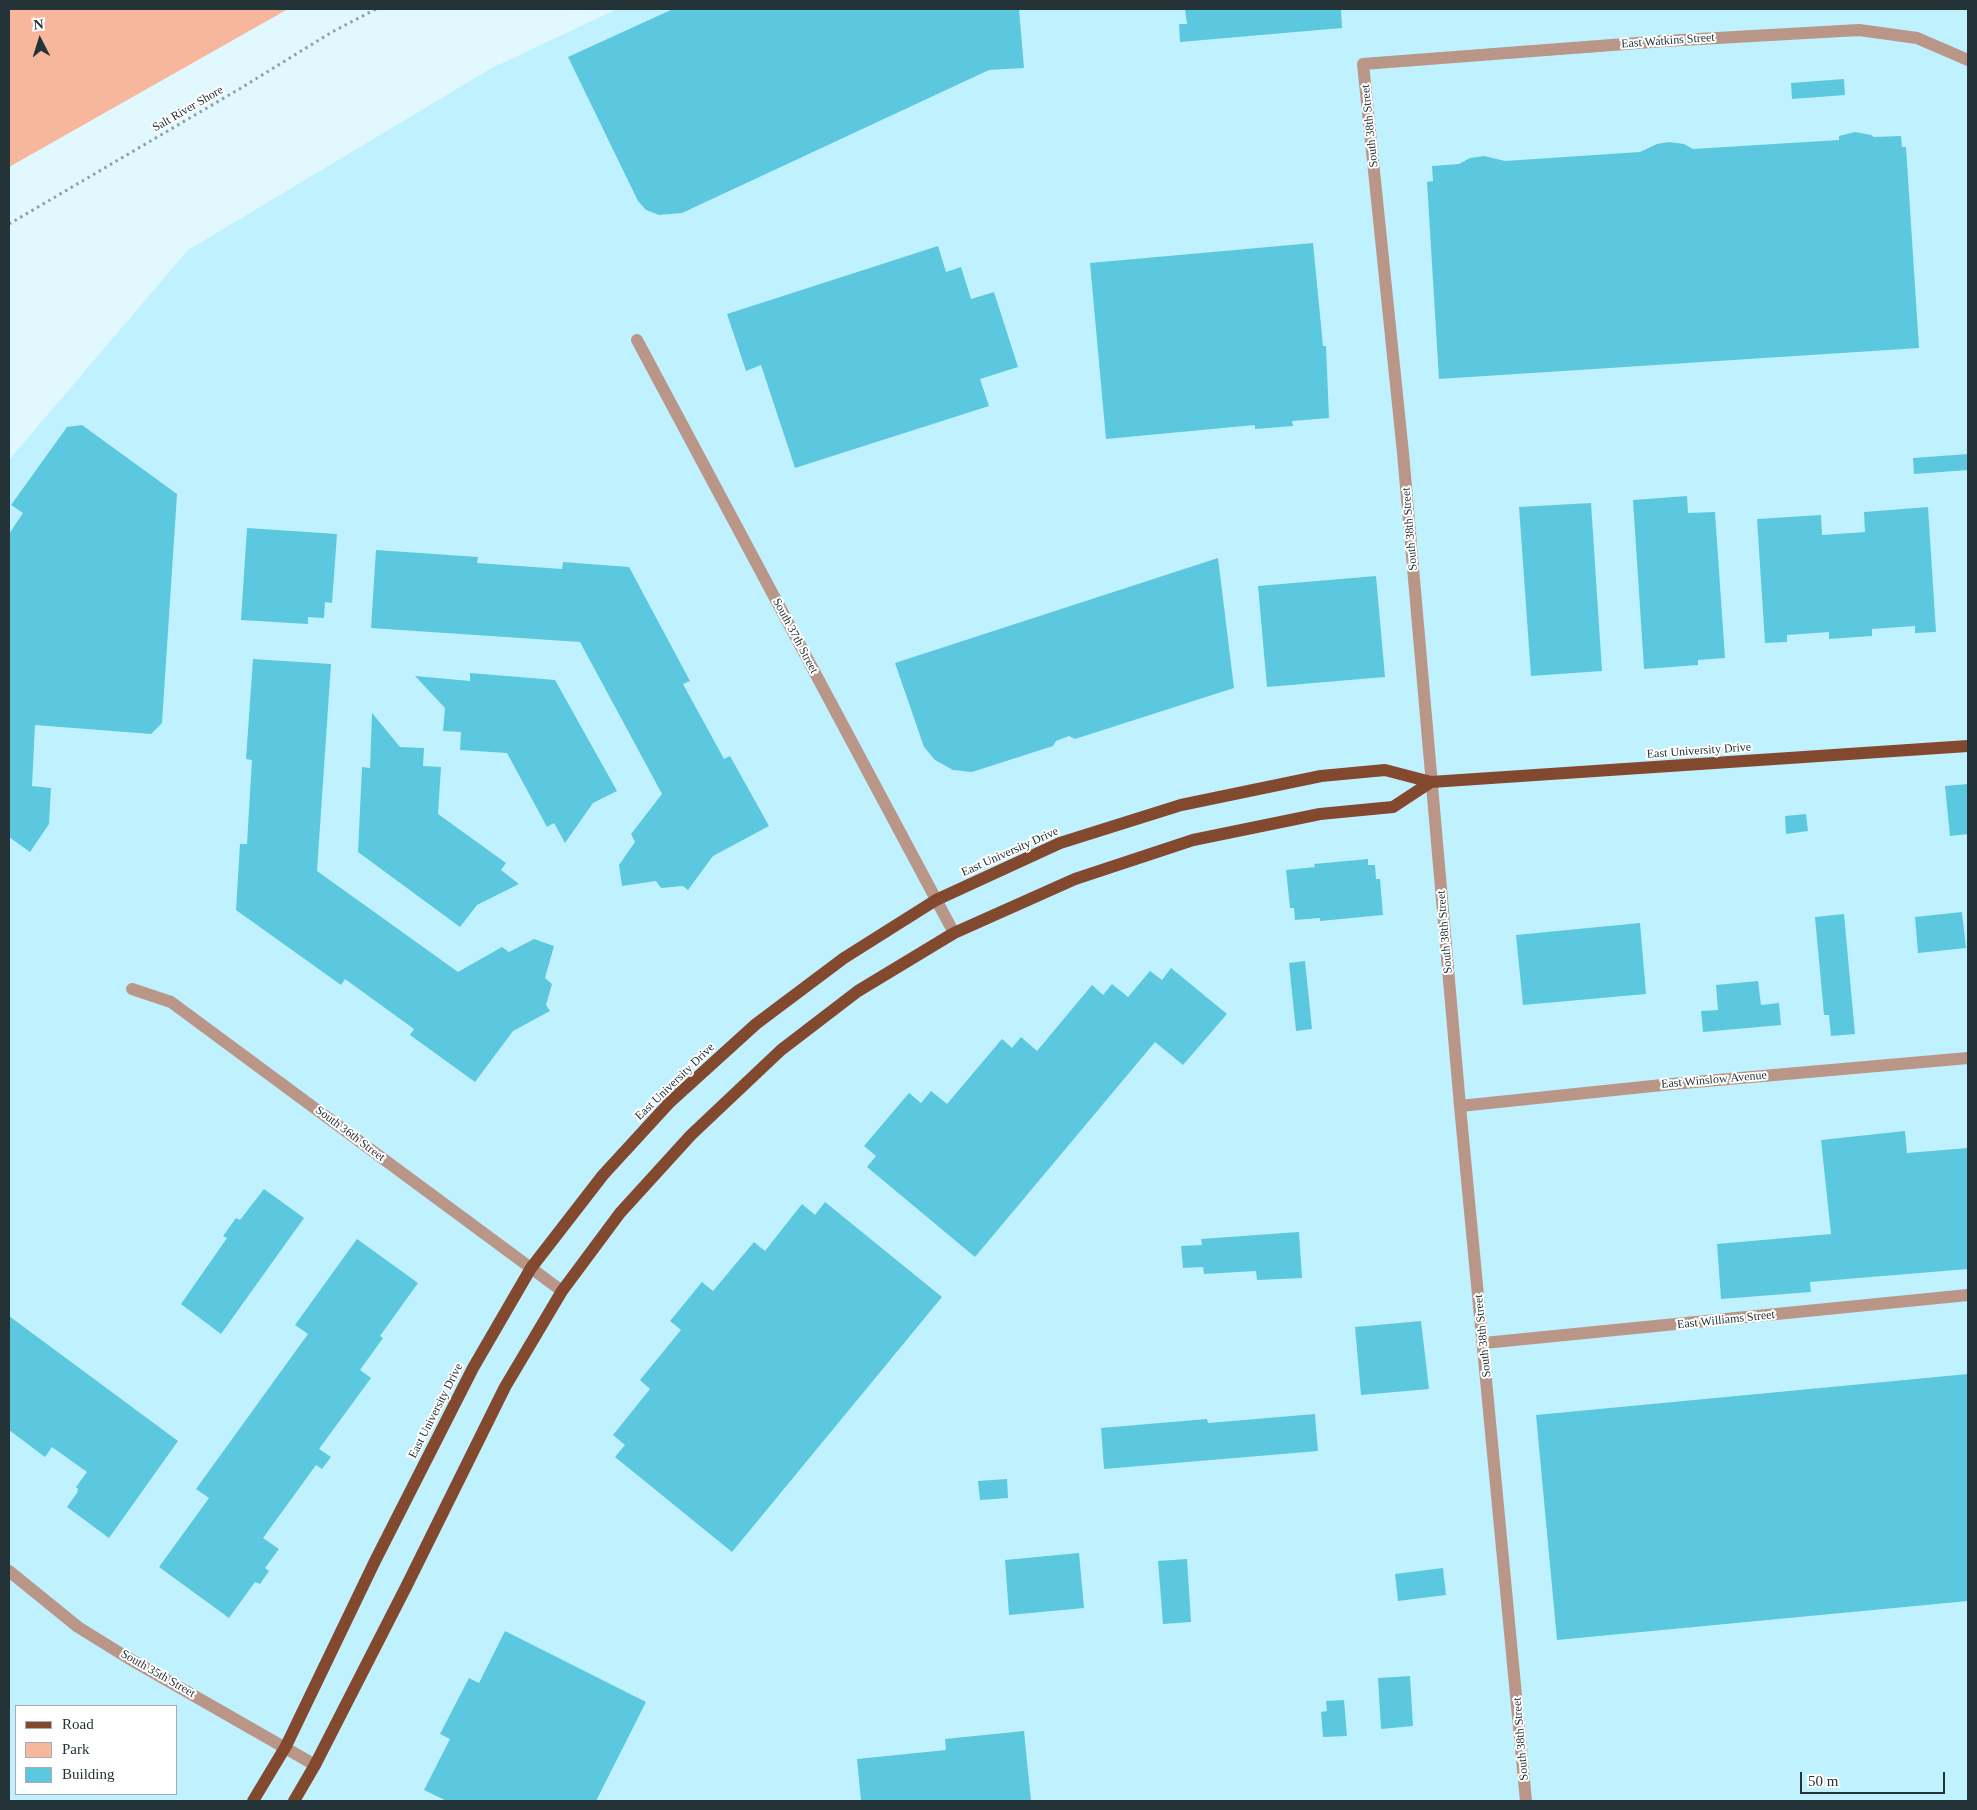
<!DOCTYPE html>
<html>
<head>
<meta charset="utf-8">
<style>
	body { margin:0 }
	#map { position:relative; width:1977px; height:1810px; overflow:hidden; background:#e1f8fe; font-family:Georgia,serif }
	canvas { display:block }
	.frame { position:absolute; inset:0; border:10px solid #243337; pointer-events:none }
	.legend { position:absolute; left:15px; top:1705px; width:162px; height:90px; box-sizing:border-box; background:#fff; border:1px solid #a7adaf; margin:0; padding:6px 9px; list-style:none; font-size:15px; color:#243337 }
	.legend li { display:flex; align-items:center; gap:10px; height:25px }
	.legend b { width:25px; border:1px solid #a7adaf }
	.north { position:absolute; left:15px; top:15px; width:50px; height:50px; -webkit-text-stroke:4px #fff; paint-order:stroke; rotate:355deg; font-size:14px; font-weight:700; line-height:20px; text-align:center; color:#243337 }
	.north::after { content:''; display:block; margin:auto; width:18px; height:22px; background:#243337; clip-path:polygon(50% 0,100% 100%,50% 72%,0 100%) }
	.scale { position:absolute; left:1800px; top:1772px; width:145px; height:22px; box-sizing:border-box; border:2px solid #243337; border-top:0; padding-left:6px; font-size:15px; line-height:18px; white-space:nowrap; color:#243337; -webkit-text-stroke:4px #fff; paint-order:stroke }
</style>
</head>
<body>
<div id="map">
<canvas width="1977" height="1810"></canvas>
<div class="frame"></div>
<ul class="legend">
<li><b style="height:6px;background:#83492f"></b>Road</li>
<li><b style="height:14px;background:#f6b79c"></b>Park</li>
<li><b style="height:14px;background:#5cc8e0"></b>Building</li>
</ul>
<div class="north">N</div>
<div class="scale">50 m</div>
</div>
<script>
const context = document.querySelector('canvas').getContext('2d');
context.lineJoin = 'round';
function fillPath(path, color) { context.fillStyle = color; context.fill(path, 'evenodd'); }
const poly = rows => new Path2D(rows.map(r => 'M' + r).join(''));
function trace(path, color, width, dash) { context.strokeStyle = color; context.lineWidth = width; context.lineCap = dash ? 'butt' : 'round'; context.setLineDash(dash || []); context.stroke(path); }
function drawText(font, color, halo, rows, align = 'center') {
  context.font = font + ' Georgia,serif'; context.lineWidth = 4; context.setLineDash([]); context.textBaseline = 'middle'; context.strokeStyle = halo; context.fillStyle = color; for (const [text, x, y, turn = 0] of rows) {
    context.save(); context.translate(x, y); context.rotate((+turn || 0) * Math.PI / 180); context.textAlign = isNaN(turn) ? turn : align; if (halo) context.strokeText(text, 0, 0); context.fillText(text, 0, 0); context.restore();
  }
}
fillPath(poly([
	[617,9,1968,9,1968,1801,9,1801,9,460,188,250,490,69],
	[16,1706,176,1706,176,1794,16,1794]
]), '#c0f1fe');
fillPath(poly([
	[9,9,288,9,9,167]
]), '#f6b79c');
fillPath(poly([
	[673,9,1019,9,1024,68,989,70,682,213,659,215,646,210,638,201,568,57],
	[1185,9,1341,9,1342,28,1180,42,1179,24,1187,24],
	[1844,79,1845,95,1792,99,1791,83],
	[1855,132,1871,135,1874,137,1901,136,1902,147,1906,147,1919,348,1439,379,1427,182,1433,181,1432,166,1459,164,1470,158,1484,156,1505,161,1640,152,1657,144,1669,142,1684,144,1693,149,1839,140,1839,136],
	[1313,243,1323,346,1326,346,1329,418,1292,421,1293,426,1255,429,1255,425,1106,439,1090,263],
	[938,246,946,272,961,267,971,299,994,292,1018,367,980,379,989,406,795,468,761,365,746,371,727,314],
	[82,425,177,494,162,723,151,734,35,725,32,786,51,788,49,824,30,852,9,837,9,534,23,513,11,505,67,427],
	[1968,454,1968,470,1914,474,1913,458],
	[1687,496,1688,513,1715,512,1725,658,1698,660,1698,665,1644,669,1633,500],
	[1591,503,1602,671,1531,676,1519,507],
	[1928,507,1936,632,1915,633,1915,626,1872,629,1872,636,1829,639,1829,632,1787,635,1787,642,1765,643,1757,519,1821,515,1822,535,1865,532,1864,512],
	[247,528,337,534,332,603,325,602,324,618,308,617,308,624,241,620],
	[376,550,478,557,477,563,562,569,563,562,629,567,690,681,683,684,724,759,730,756,769,826,713,856,688,890,683,886,661,888,656,881,622,886,619,865,635,842,631,834,662,794,580,642,371,628],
	[1218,558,1234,688,1075,739,1069,736,1056,741,1053,746,972,772,953,770,935,760,924,747,895,663],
	[1376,576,1385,677,1267,687,1258,586],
	[253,659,331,664,317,871,458,972,502,947,509,952,534,939,554,946,545,978,552,984,546,1005,550,1011,513,1031,475,1082,410,1035,414,1029,345,979,341,985,236,910,240,844,247,844,252,760,246,759],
	[470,673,555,680,617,791,593,803,565,843,554,823,547,827,507,753,460,750,461,732,443,731,445,708,415,676,470,681],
	[372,713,400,747,424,748,423,766,441,767,438,814,506,863,501,870,519,884,477,905,460,927,358,852,362,767,370,768],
	[1968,784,1968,834,1950,836,1945,786],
	[1806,814,1808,831,1786,834,1785,816],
	[1368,859,1368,865,1375,865,1376,879,1380,879,1383,915,1320,921,1320,918,1295,920,1294,908,1290,908,1286,870,1315,867,1314,864],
	[1962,912,1966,948,1918,953,1915,917],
	[1844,914,1855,1034,1831,1036,1829,1015,1824,1015,1815,917],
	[1640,923,1646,994,1523,1005,1516,935],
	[1305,961,1312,1029,1296,1031,1289,963],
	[1171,968,1227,1014,1183,1065,1155,1042,975,1257,867,1167,876,1156,864,1146,909,1093,921,1103,931,1091,947,1104,1002,1039,1012,1048,1021,1037,1037,1051,1092,985,1103,995,1112,984,1128,997,1150,971,1162,980],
	[1758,981,1761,1005,1779,1003,1781,1025,1703,1032,1701,1011,1718,1010,1716,985],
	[1905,1131,1907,1153,1968,1148,1968,1269,1810,1282,1811,1292,1721,1299,1717,1244,1831,1234,1821,1140],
	[264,1189,304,1218,221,1334,181,1304,227,1238,223,1236,236,1218,240,1220],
	[825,1202,942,1297,732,1552,615,1457,625,1445,613,1435,650,1389,640,1380,681,1330,670,1321,702,1282,713,1291,754,1242,765,1251,802,1204,815,1215],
	[1299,1232,1302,1278,1257,1280,1256,1271,1204,1274,1203,1267,1183,1268,1181,1246,1202,1245,1201,1239],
	[357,1239,418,1283,380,1336,383,1338,360,1370,371,1378,319,1449,331,1457,322,1469,316,1465,263,1538,279,1549,265,1568,269,1571,260,1584,255,1582,229,1618,159,1567,209,1498,196,1489,308,1334,295,1325],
	[9,1316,178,1441,109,1538,67,1507,77,1493,78,1489,76,1487,87,1472,52,1447,45,1457,9,1430],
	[1421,1321,1429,1389,1361,1395,1355,1327],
	[1968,1374,1968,1601,1557,1640,1536,1415],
	[1315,1414,1318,1451,1104,1469,1101,1428,1207,1419,1208,1423],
	[1007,1479,1008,1498,980,1500,978,1481],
	[1079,1553,1084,1608,1009,1615,1005,1560],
	[1187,1559,1191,1622,1163,1624,1158,1561],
	[1443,1568,1446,1595,1398,1601,1395,1574],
	[505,1631,646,1702,596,1801,447,1801,424,1790,450,1739,440,1734,469,1678,479,1683],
	[1410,1676,1413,1726,1381,1729,1378,1678],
	[1344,1700,1347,1736,1323,1737,1321,1712,1327,1711,1326,1701],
	[1024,1731,1031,1801,861,1801,857,1759,946,1750,945,1739]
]), '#5cc8e0');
trace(poly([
	[9,224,241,88,332,32,376,9]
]), '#8da0a5', 3, [2.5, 4]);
trace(poly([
	[637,340,954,933],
	[132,989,171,1002,562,1291],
	[1460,1106,1672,1084,1968,1058],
	[1484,1343,1968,1295],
	[9,1571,78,1627,128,1658,315,1765],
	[1526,1801,1460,1106,1403,453,1363,64,1664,41,1859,30,1917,38,1968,60]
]), '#b99688', 12);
trace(poly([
	[253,1801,286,1746,375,1561,473,1368,531,1268,603,1175,670,1102,756,1024,844,958,936,900,1060,843,1181,805,1321,776,1385,770,1431,782,1968,746],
	[294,1801,315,1765,407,1585,505,1387,562,1291,620,1213,691,1135,781,1050,858,991,954,933,1075,879,1193,840,1320,814,1393,807,1431,782]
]), '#83492f', 12);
drawText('12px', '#243337', '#fff', [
	["East Watkins Street",1668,41,-4],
	["Salt River Shore",188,109,-30],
	["South 38th Street",1370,126,-96],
	["South 38th Street",1410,529,-95],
	["South 37th Street",795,636,62],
	["East University Drive",1699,751,-4],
	["East University Drive",1010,852,-24],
	["South 38th Street",1445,932,-95],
	["East Winslow Avenue",1714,1080,-5],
	["East University Drive",675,1082,-44],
	["South 36th Street",350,1134,37],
	["East Williams Street",1726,1320,-6],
	["South 38th Street",1483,1336,-96],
	["East University Drive",436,1411,-63],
	["South 35th Street",158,1674,30],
	["South 38th Street",1521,1739,-95]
]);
</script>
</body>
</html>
